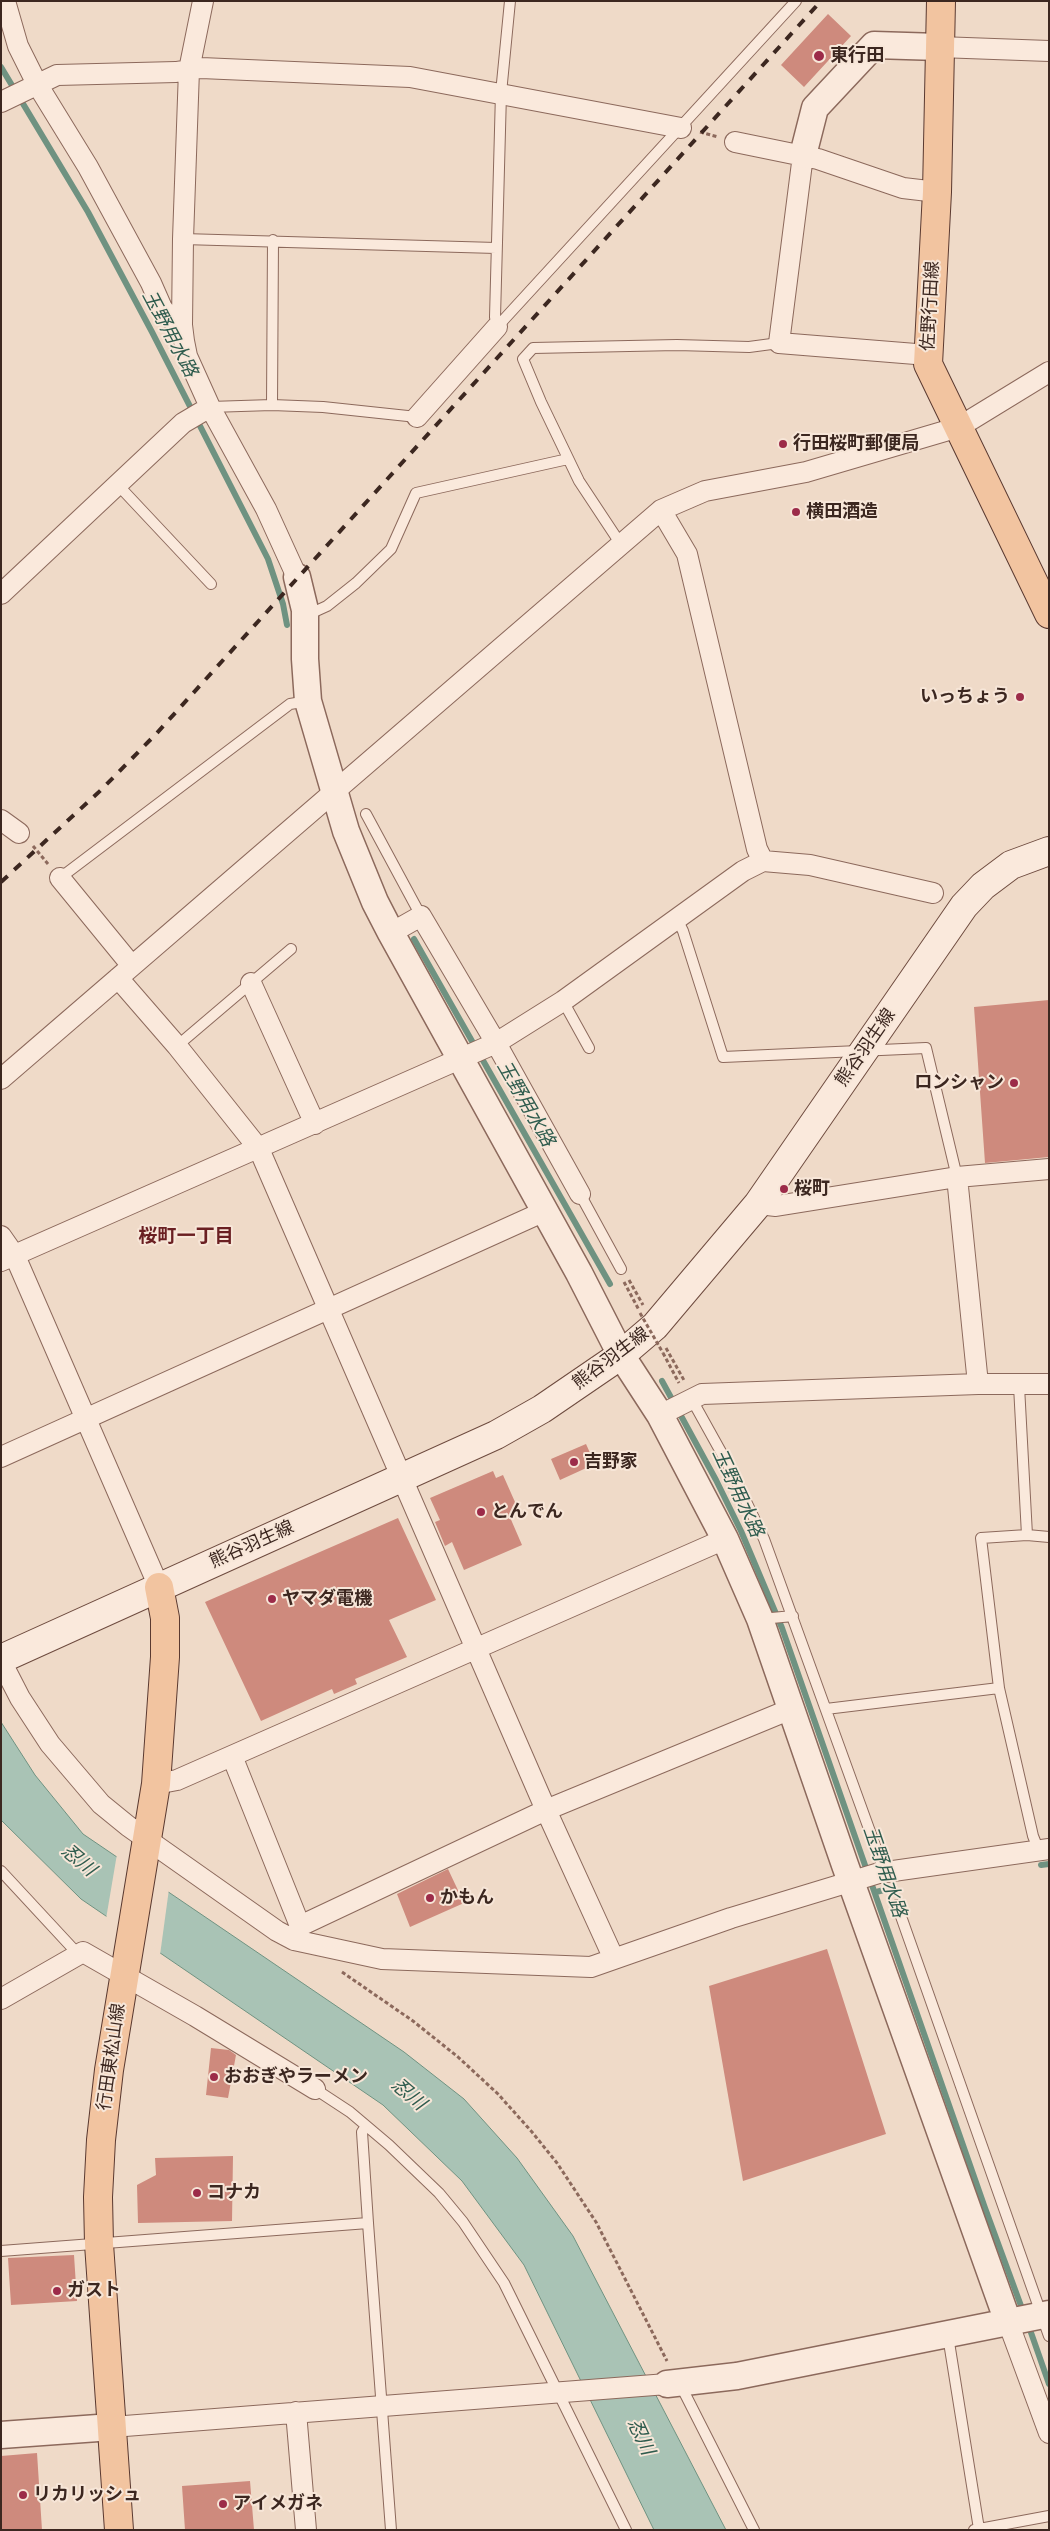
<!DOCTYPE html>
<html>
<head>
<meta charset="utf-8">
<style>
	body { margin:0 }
	#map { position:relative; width:1050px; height:2531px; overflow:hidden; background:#efdac8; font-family:"Times New Roman",serif }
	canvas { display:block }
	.frame { position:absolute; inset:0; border:2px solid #3c2720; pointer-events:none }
</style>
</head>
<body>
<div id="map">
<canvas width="1050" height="2531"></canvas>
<div class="frame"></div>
</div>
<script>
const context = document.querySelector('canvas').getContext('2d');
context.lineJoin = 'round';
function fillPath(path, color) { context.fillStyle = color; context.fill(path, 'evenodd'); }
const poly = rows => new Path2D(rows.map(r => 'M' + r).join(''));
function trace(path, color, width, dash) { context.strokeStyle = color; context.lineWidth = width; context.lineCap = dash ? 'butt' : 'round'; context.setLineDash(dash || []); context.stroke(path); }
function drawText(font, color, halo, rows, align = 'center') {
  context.font = font + ' "Times New Roman","Noto Sans JP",serif'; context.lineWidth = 4; context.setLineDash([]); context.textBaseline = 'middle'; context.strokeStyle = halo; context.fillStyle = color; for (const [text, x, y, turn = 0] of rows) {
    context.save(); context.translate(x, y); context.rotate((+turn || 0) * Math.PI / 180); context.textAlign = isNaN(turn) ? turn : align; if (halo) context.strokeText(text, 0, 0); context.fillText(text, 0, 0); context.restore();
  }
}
const water = poly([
	[1,1722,35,1775,83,1834,404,2052,464,2099,517,2158,573,2236,726,2530,654,2530,524,2265,462,2181,383,2105,81,1899,1,1820,1,1722]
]);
fillPath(water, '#a9c3b5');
trace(water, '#6f9281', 1);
fillPath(poly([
	[117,1854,169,1889,160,1955,106,1919]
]), '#efdac8');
trace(poly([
	[1,67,88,212,152,332,268,559,283,604,287,625],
	[414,939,610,1284],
	[662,1381,716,1480,741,1531,782,1628,985,2208,1024,2314],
	[1041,1865,1049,1864],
	[876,1892,884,1890],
	[1028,2324,1049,2384]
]), '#6f9281', 6);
fillPath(poly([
	[828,14,851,36,804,87,781,65],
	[1049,1000,1049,1157,985,1163,974,1007],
	[586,1444,595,1464,560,1480,551,1459],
	[493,1471,496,1478,503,1475,519,1511,509,1515,522,1545,464,1570,452,1542,445,1546,435,1522,440,1520,430,1498],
	[398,1518,436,1600,389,1620,407,1657,355,1679,357,1684,334,1694,332,1689,261,1721,205,1602],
	[448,1869,464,1903,410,1927,397,1894],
	[827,1949,886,2134,743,2181,709,1986],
	[211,2048,229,2050,236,2055,228,2098,206,2095],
	[233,2156,232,2221,138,2223,137,2185,156,2175,155,2158],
	[74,2255,77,2301,11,2305,8,2258],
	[37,2453,42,2530,1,2530,1,2456],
	[250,2481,254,2530,185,2530,182,2486]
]), '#ce8a7d');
const service = poly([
	[183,239,496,248],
	[497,327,796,1],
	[497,327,495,317,501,93,510,1],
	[272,405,273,240],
	[210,407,272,405,323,407,417,417],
	[118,485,211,584],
	[620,543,579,481,541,402,523,359,533,348,677,345,749,347,779,343],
	[305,610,316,611,327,606,356,583,391,549,416,493,568,459],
	[366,814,421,916],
	[60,878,290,704,308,701],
	[677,919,683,931,723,1057,926,1048,957,1177],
	[563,1001,589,1048],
	[177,1046,291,949],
	[580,1194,621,1269],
	[1019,1386,1027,1535],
	[691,1398,731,1470,764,1539,885,1873],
	[761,1619,793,1616],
	[826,1709,999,1688],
	[1039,1851,1033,1836,999,1688,981,1538,1027,1535,1049,1537],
	[1,1871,77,1953],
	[897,1905,1049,2336],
	[315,2089,350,2112,389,2145,439,2193,463,2222,504,2283,626,2530],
	[366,2126,362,2132,368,2223,391,2530],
	[1,2251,368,2223],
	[948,2336,979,2529],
	[680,2384,754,2530],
	[974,2530,1049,2516]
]);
const minor = poly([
	[5,1,18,46,37,84,88,167,151,283,162,308,171,319,182,325],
	[203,1,189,70,183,239,182,325,184,341,187,356,210,407,266,509,297,577],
	[939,47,1049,51],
	[1,102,57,75,176,72,201,68,410,77,681,128],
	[735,142,818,159,903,188,937,192],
	[803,155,779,343,928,355],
	[417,417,497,327],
	[661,510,687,554,757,849,763,861],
	[1,594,183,423,210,407],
	[1,820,19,833],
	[60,878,132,966],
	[391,933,421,916,496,1043,580,1194],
	[118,978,177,1046,259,1149,546,1810,614,1959],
	[251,983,315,1124],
	[1,1079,661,510,705,491,806,472,959,427,1049,372],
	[957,1177,978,1384],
	[758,1204,776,1206,957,1177,1049,1169],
	[1,1236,15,1256,159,1587],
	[1,1261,496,1043,563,1001,743,871,763,861,810,865,933,893],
	[660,1415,702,1394,978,1384,1049,1384],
	[1,1457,545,1211],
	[1,1661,20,1698,50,1744,101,1804,128,1826,277,1931,294,1940,382,1959,591,1967,731,1918,879,1873,1049,1849],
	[232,1756,300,1926],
	[156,1784,177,1780,725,1539],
	[294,1940,300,1926,546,1810,791,1709],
	[1,1999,83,1952,195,2016,315,2089],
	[1008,2322,1049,2433],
	[296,2412,306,2530],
	[112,2427,667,2384]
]);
const tertiary = poly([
	[803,155,815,108,874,45,939,47],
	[297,577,305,610,305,659,308,701,346,831,375,902,391,933,579,1273,621,1355,660,1415,725,1539,760,1619,845,1865,1008,2322],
	[667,2384,737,2376,1049,2314],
	[1,2435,112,2427]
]);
const secondary = poly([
	[1,1659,496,1435,542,1409,621,1355,655,1326,758,1204,964,906,983,886,1011,865,1049,851]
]);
const primary = poly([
	[941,1,937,192,928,364,1049,614],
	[119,2530,99,2244,98,2197,101,2140,109,2070,156,1784,165,1657,165,1618,159,1587]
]);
trace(service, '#8c695c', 12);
trace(minor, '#8c695c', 22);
trace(tertiary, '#8c695c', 29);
trace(secondary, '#6e4b3f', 30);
trace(primary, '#5a3930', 30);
trace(poly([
	[700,132,718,137],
	[33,846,48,864],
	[629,1280,643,1305],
	[624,1282,639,1310],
	[666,1348,685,1382],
	[663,1353,679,1383],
	[342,1972,413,2021,458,2057,498,2094,532,2132,557,2163,596,2222,667,2361]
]), '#8c695c', 3, [4, 2.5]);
trace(service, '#fae9dc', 10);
trace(minor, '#fae9dc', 20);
trace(tertiary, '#fae9dc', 26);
trace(secondary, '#fae9dc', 28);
trace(primary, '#f2c4a0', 28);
trace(poly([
	[1,882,101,790,156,734,821,1]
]), '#3c2720', 4, [9, 9]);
trace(poly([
	[640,1313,663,1353]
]), '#8c695c', 3, [4, 2.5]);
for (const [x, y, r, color] of [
	[819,56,6,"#9c2b49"],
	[783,444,5,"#9c2b49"],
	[796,512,5,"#9c2b49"],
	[1020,697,5,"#9c2b49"],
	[1014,1083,5,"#9c2b49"],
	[784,1189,5,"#9c2b49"],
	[574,1462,5,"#9c2b49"],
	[481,1512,5,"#9c2b49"],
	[272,1599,5,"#9c2b49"],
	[430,1898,5,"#9c2b49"],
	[214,2077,5,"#9c2b49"],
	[197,2193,5,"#9c2b49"],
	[57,2291,5,"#9c2b49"],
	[23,2495,5,"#9c2b49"],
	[223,2504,5,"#9c2b49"]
]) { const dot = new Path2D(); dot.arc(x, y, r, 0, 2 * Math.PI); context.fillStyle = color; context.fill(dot); trace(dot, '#f7e6d8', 2); }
drawText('bold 18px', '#3c2720', '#f7e6d8', [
	["東行田",830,56],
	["行田桜町郵便局",793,444],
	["横田酒造",806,512],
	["いっちょう",1010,697,"right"],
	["ロンシャン",1004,1083,"right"],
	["桜町",794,1189],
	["吉野家",584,1462],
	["とんでん",491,1512],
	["ヤマダ電機",282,1599],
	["かもん",440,1898],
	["おおぎやラーメン",224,2077],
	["コナカ",207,2193],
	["ガスト",67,2291],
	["リカリッシュ",33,2495],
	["アイメガネ",233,2504]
], 'left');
drawText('18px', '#3c2720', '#f7e6d8', [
	["佐野行田線",931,306,-87],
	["熊谷羽生線",866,1048,-55],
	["熊谷羽生線",611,1359,-37],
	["熊谷羽生線",252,1545,-24],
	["行田東松山線",112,2057,-82]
]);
drawText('italic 19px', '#2f5c4e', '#f7e6d8', [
	["玉野用水路",169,334,62],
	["玉野用水路",525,1104,60],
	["玉野用水路",737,1493,65],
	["忍川",78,1861,40],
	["玉野用水路",884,1872,71],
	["忍川",408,2095,40],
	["忍川",640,2437,65]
]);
drawText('bold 19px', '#6a1f22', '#f7e6d8', [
	["桜町一丁目",186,1237]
]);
</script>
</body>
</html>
